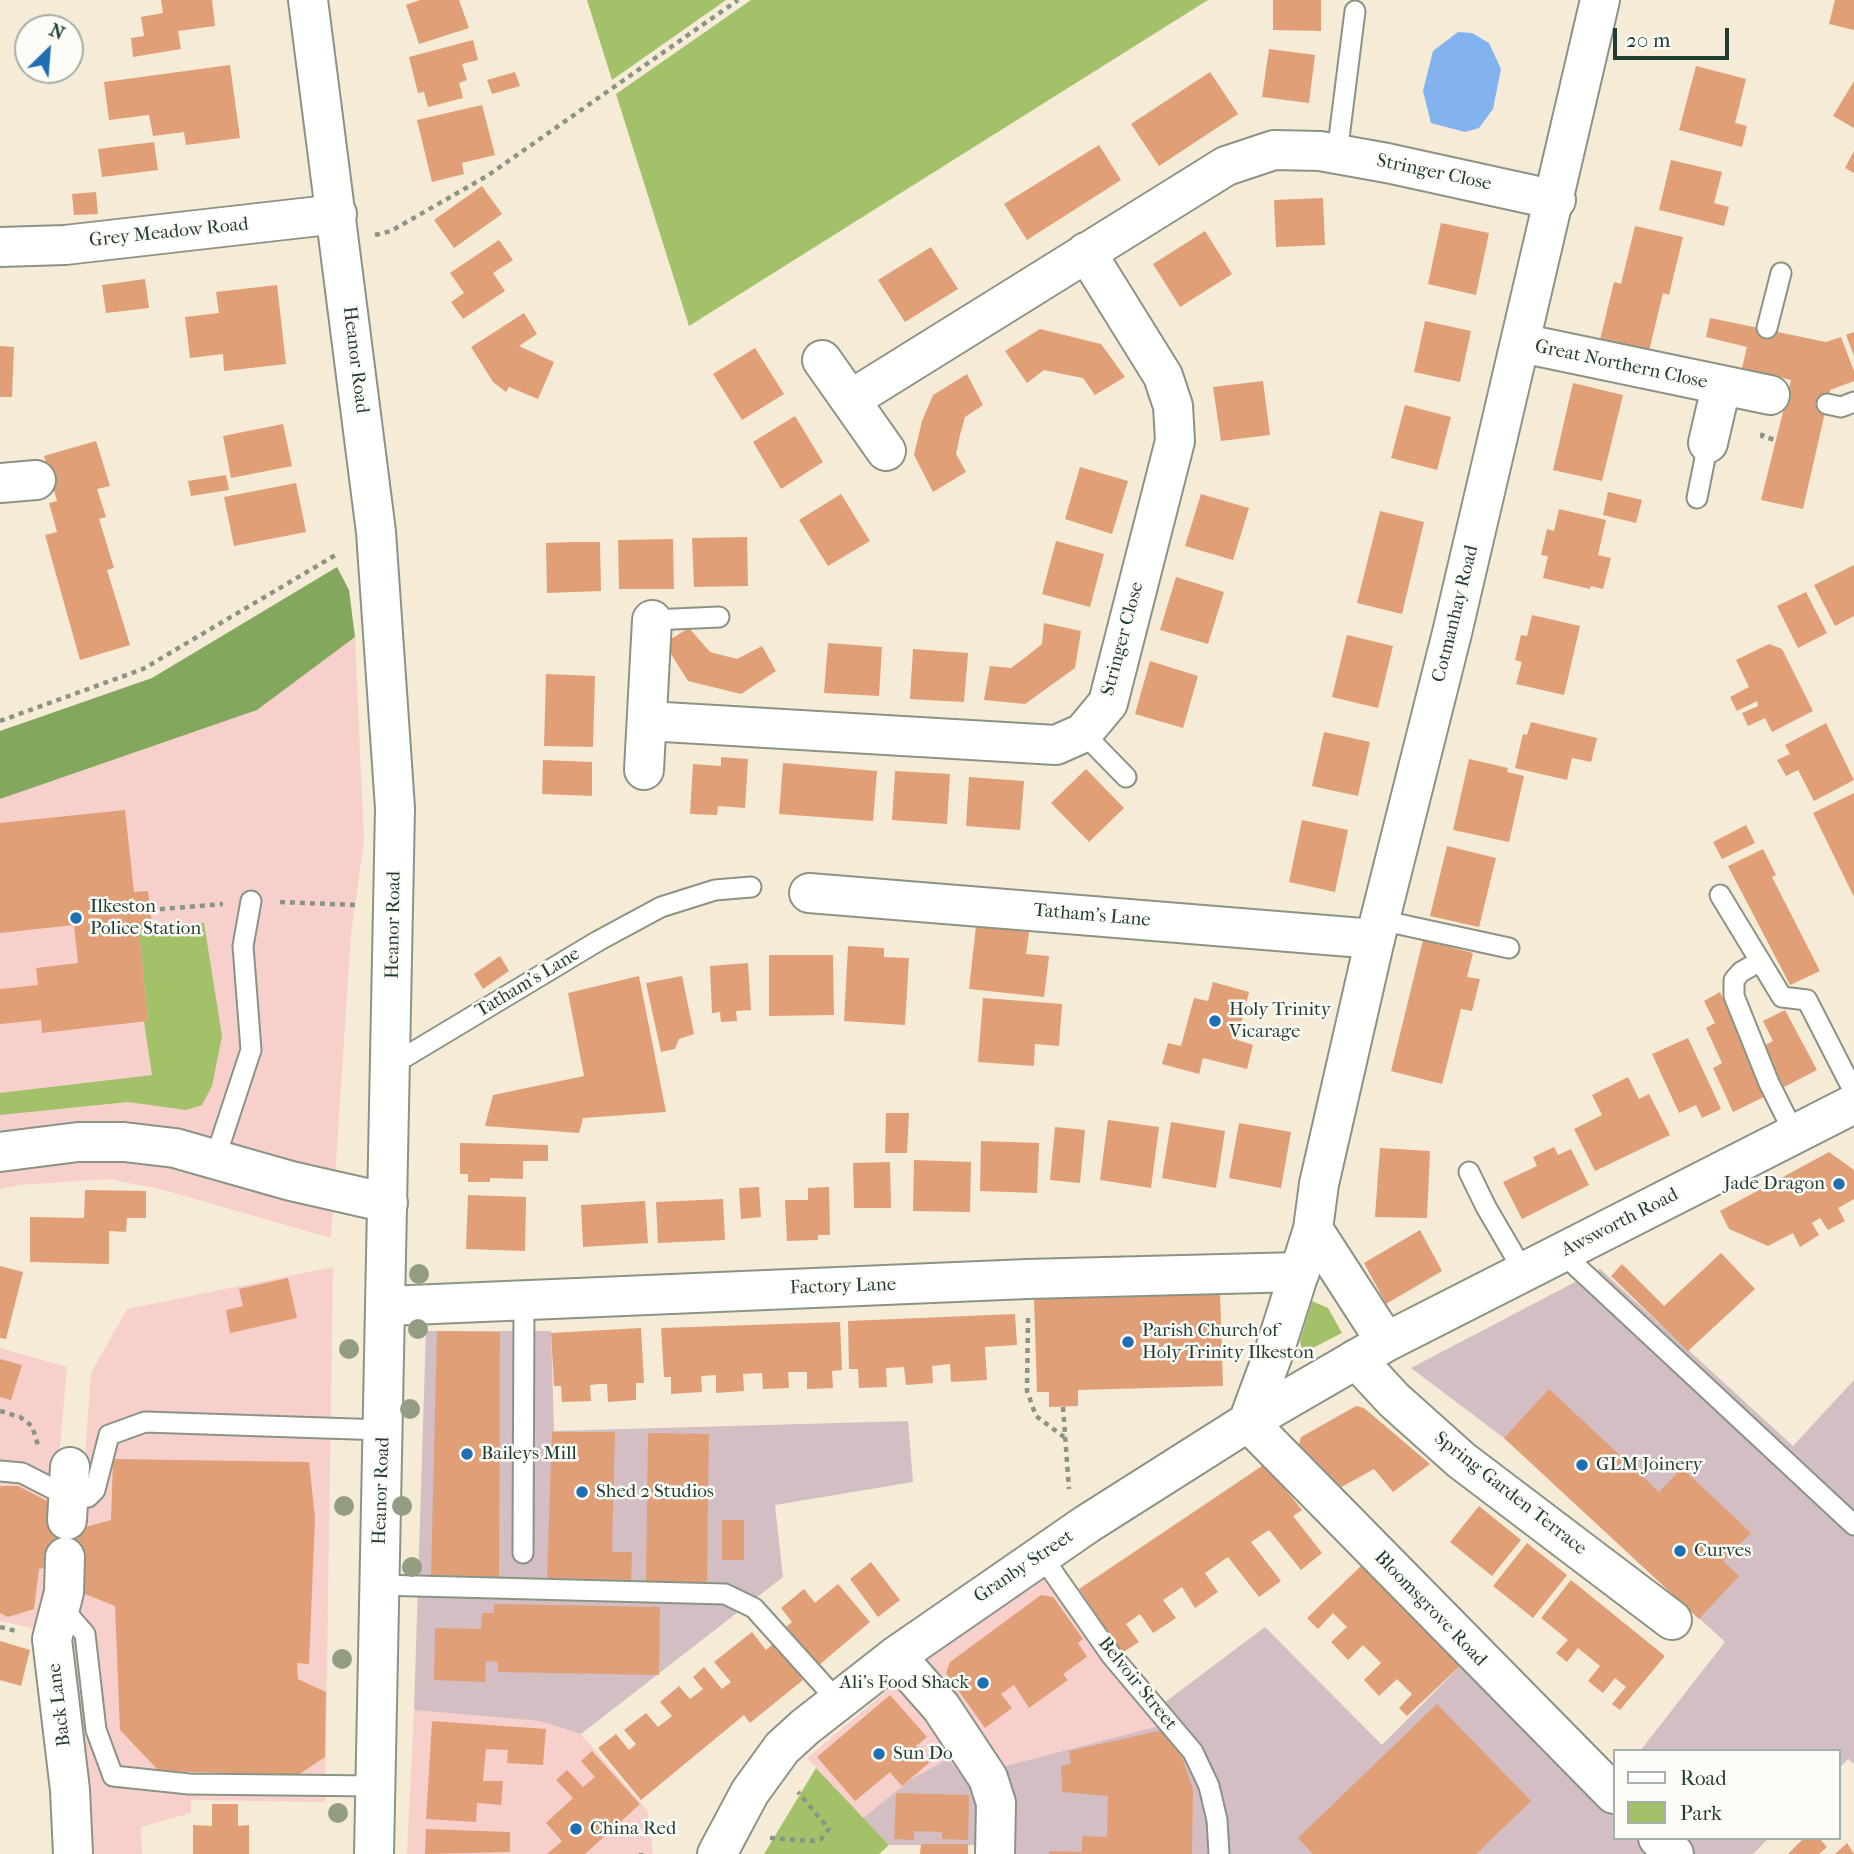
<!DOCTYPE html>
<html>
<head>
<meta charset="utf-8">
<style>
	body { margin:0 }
	#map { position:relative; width:1854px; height:1854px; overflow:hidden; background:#f6ebd6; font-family:"IM FELL French Canon",serif }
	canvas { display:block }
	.legend { position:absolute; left:1613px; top:1749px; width:228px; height:91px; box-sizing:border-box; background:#fdfcf7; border:2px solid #a4b0a9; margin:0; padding:9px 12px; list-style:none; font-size:21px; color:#1f3d34 }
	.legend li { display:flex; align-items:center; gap:14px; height:35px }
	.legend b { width:35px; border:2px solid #a4b0a9 }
	.north { position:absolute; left:14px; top:14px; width:70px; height:70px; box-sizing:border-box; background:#fdfcf7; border:2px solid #a4b0a9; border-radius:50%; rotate:25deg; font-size:19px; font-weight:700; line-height:28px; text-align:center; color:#1f3d34 }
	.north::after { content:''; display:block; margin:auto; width:24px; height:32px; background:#1f6fb2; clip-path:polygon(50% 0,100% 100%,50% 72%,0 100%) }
	.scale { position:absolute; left:1613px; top:28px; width:116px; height:32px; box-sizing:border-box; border:4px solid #1f3d34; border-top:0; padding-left:9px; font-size:21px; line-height:24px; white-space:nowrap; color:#1f3d34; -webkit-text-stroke:5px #fdfcf7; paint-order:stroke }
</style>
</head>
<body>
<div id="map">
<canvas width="1854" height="1854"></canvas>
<ul class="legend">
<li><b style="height:9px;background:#fff"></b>Road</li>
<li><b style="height:19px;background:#a3c169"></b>Park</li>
</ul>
<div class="north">N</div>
<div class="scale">20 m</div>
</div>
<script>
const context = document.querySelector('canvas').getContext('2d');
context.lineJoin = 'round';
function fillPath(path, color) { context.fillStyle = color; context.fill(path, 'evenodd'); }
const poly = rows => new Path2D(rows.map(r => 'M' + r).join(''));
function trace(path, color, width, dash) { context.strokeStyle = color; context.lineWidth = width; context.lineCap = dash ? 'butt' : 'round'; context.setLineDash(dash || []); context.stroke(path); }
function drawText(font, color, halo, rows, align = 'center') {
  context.font = font + ' "IM FELL French Canon",serif'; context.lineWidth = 5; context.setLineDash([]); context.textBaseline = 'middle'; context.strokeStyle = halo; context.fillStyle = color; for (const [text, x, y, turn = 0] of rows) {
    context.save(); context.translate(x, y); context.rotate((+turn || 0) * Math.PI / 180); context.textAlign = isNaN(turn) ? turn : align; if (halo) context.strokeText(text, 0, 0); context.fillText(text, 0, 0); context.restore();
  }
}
fillPath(poly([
	[355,637,364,841,351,934,331,1238,164,1190,109,1179,20,1185,0,1189,0,799,257,710],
	[333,1267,325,1802,191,1800,191,1813,141,1827,142,1854,88,1854,63,1635,0,1621,0,1348,67,1367,59,1456,85,1457,91,1373,127,1309],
	[1060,1565,1126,1659,1179,1721,962,1777,910,1780,863,1818,807,1758,923,1660],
	[414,1710,540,1721,581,1734,648,1811,653,1854,407,1854]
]), '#f7d0cc');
fillPath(poly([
	[1600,1269,1793,1446,1854,1380,1854,1764,1848,1759,1838,1769,1838,1751,1640,1751,1725,1642,1504,1438,1411,1368],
	[426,1331,551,1331,554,1431,908,1421,913,1482,775,1505,783,1577,581,1734,540,1721,414,1710],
	[1265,1627,1382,1745,1484,1642,1614,1770,1614,1838,1769,1838,1753,1854,981,1854,980,1845,889,1845,863,1818,910,1780,948,1759,963,1777,1178,1721,1164,1703]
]), '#d2bec3');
fillPath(poly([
	[587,0,726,0,612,80],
	[751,0,1208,0,689,326,616,94],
	[204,923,222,1036,212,1086,202,1105,186,1110,128,1102,0,1115,0,1093,152,1075,144,1022,148,1021,139,933,152,927],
	[1312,1301,1328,1308,1342,1333,1303,1353,1300,1341],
	[816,1768,889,1845,879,1854,764,1854]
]), '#a3c169');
fillPath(poly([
	[337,567,349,590,355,637,257,710,0,799,0,731,152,678]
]), '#82a75d');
fillPath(poly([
	[1458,32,1472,33,1489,43,1501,69,1493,109,1479,128,1465,132,1431,123,1423,91,1433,51]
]), '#82b3ee');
fillPath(poly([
	[161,0,212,0,215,26,178,31,181,49,133,57,131,38,144,36,141,17,163,13],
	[420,0,459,0,469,28,419,44,406,5],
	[1273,0,1321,0,1321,31,1273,30],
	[1835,0,1854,0,1854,30,1829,24],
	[473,40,478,60,462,64,467,80,459,83,463,98,428,107,424,92,418,93,409,57],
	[1269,49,1315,55,1309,103,1262,97],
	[230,65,240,138,186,145,184,132,153,136,149,115,109,120,104,82],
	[1696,66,1746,79,1735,123,1747,126,1742,147,1679,130],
	[515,72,520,86,492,94,487,80],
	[1210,72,1238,114,1159,166,1131,124],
	[1854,81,1854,128,1833,116],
	[482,105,495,155,462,163,464,174,432,182,417,120],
	[154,142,158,170,102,177,98,149],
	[1099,145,1121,180,1027,240,1004,204],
	[1854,151,1854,173,1845,168],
	[1671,160,1722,172,1714,203,1729,207,1724,226,1659,210],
	[482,186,502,214,454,248,434,220],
	[96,192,98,214,74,215,72,194],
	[1323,198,1325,245,1276,247,1274,200],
	[1441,223,1489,233,1476,295,1428,284],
	[1635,226,1683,237,1669,295,1663,293,1649,351,1600,340,1614,282,1621,284],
	[1205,231,1232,274,1180,307,1153,264],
	[499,240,513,260,493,273,505,291,463,319,451,302,464,293,450,273],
	[931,247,958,289,905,322,878,280],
	[145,279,149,308,106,313,102,285],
	[277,285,286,364,224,371,223,354,190,358,185,317,219,313,216,292],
	[524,313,537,334,519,346,554,362,538,399,509,387,506,392,493,382,471,347],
	[1710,318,1826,342,1841,337,1854,371,1854,381,1830,390,1803,509,1761,500,1791,380,1742,368,1747,347,1706,337],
	[1425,321,1471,331,1460,382,1414,372],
	[1040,329,1101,344,1125,377,1095,395,1083,378,1063,374,1044,370,1027,383,1005,351],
	[1854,332,1854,356,1846,335],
	[0,346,14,347,12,397,0,397],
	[755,348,784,394,742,420,713,374],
	[967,374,983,405,965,417,960,435,956,454,966,472,933,492,914,455,922,421,933,395],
	[1263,381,1270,435,1221,441,1213,387],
	[1573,383,1623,395,1602,481,1553,470],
	[1405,405,1451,417,1437,470,1391,458],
	[795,416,823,462,781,489,753,442],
	[283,424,292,466,231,478,223,436],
	[96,441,110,486,97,489,106,517,99,519,114,568,107,570,130,645,80,660,45,535,57,532,49,503,57,501,44,456],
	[1080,467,1128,481,1112,534,1065,519],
	[226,475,229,490,191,496,188,481],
	[296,483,306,532,234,546,224,497],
	[1608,492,1642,500,1636,523,1603,515],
	[841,494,870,541,828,566,799,520],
	[1201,494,1249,508,1233,560,1185,546],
	[1559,509,1606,520,1598,555,1611,558,1603,589,1591,586,1590,589,1543,578,1548,556,1541,555,1547,529,1554,531],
	[1380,511,1424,522,1402,614,1357,603],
	[747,537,748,586,694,587,692,538],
	[673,539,674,589,619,589,618,540],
	[1056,541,1104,554,1090,607,1042,594],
	[573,542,600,542,601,591,547,593,546,543],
	[1854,565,1854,616,1835,626,1814,585],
	[1176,577,1224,592,1208,644,1160,630],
	[1806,592,1827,633,1798,648,1777,606],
	[1532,615,1580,626,1564,695,1516,684,1522,662,1515,660,1521,635,1527,636],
	[1044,623,1081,631,1075,668,1025,704,984,700,990,666,1011,668,1027,656,1042,644],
	[689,628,710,652,737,659,762,646,776,671,741,694,688,681,664,643],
	[1347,635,1393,646,1378,708,1332,697],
	[828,643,882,647,879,696,824,693],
	[1769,644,1782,649,1813,711,1772,732,1765,718,1748,726,1742,713,1758,706,1757,701,1737,711,1730,697,1749,687,1736,660],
	[913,649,968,653,964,702,910,699],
	[1150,661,1198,676,1183,728,1135,714],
	[546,674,595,676,593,747,544,746],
	[1531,722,1597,738,1591,762,1572,758,1567,780,1515,768,1523,734,1527,735],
	[1826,723,1854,780,1814,801,1798,770,1786,776,1777,760,1790,754,1785,745],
	[1324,732,1370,742,1358,796,1312,786],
	[721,757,748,759,745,808,718,806,717,815,690,814,693,764,721,766],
	[1469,759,1508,768,1507,772,1524,776,1509,842,1453,830],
	[543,760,592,762,592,796,542,794],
	[783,763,877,771,873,821,779,814],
	[1086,769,1124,808,1089,842,1051,803],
	[895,771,950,774,947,824,892,820],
	[969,777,1024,781,1020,830,966,826],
	[1854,793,1854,897,1813,813],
	[125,810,134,892,148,891,153,932,139,933,148,1021,42,1033,41,1020,0,1024,0,989,38,985,36,968,78,963,74,925,0,933,0,823],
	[1302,820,1348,830,1335,892,1289,882],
	[1746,825,1755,843,1722,859,1713,842],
	[1447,846,1496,858,1479,927,1430,916],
	[1763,849,1776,875,1772,877,1820,971,1790,985,1728,866],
	[976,926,1029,932,1026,954,1049,956,1044,997,969,989],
	[1423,940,1473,953,1467,977,1480,979,1472,1011,1461,1009,1442,1084,1391,1071],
	[848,946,884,948,884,957,909,958,905,1025,844,1021],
	[769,955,833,955,834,1015,769,1016],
	[500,956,509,971,483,989,474,974],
	[748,963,751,1010,736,1011,737,1021,721,1022,720,1012,712,1013,710,966],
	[639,976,666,1112,583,1118,579,1133,485,1126,493,1095,584,1076,568,993],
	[682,976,694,1034,679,1039,675,1049,661,1052,646,983],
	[1213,982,1249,992,1237,1040,1253,1045,1247,1069,1203,1058,1199,1074,1162,1064,1168,1043,1181,1046,1194,998,1208,1001],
	[1720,992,1768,1095,1733,1112,1713,1068,1722,1063,1706,1028,1715,1023,1704,1001],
	[983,998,1062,1004,1059,1046,1035,1044,1034,1066,978,1062],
	[1785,1010,1817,1070,1780,1089,1758,1049,1773,1041,1763,1021],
	[1688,1038,1721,1109,1702,1118,1696,1105,1679,1113,1652,1054],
	[1628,1077,1639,1099,1649,1094,1670,1135,1595,1171,1574,1129,1602,1115,1592,1095],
	[886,1113,909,1113,907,1153,885,1153],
	[1108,1120,1159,1127,1151,1188,1100,1180],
	[1171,1122,1225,1131,1216,1188,1162,1178],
	[1239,1123,1291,1132,1281,1188,1229,1178],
	[1055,1127,1085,1130,1080,1183,1050,1180],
	[981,1141,1039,1143,1037,1193,980,1191],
	[460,1143,548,1145,548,1161,523,1161,523,1179,490,1178,490,1182,468,1182,468,1174,460,1174],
	[1554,1147,1558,1155,1571,1149,1589,1185,1522,1219,1503,1182,1537,1166,1533,1157],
	[1380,1148,1430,1151,1427,1218,1375,1217],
	[1829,1152,1854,1170,1854,1199,1838,1208,1845,1221,1828,1230,1820,1218,1812,1223,1819,1235,1800,1247,1793,1233,1768,1246,1729,1229,1720,1211],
	[914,1160,971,1162,970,1212,913,1211],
	[890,1162,891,1208,854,1208,853,1163],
	[759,1187,761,1217,741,1219,739,1188],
	[829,1187,830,1235,818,1235,818,1240,787,1241,785,1200,808,1200,808,1188],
	[85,1190,146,1191,146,1218,127,1218,126,1232,109,1231,109,1264,30,1262,30,1217,84,1218],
	[468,1195,526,1197,525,1251,466,1249],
	[723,1199,725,1240,658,1243,656,1202],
	[645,1201,648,1243,583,1247,581,1205],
	[1420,1230,1442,1271,1386,1304,1364,1263],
	[1721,1253,1755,1289,1688,1351,1611,1276,1622,1264,1664,1306],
	[0,1266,23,1272,6,1339,0,1338],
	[288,1278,297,1318,230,1333,226,1310,243,1306,239,1289],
	[1220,1293,1223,1386,1078,1390,1078,1406,1049,1407,1049,1392,1037,1392,1034,1298],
	[1015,1314,1017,1345,985,1347,987,1380,951,1382,950,1364,932,1366,933,1383,906,1385,904,1367,886,1368,887,1387,859,1388,858,1369,849,1369,848,1321],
	[840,1322,842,1370,832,1371,833,1388,807,1389,807,1372,788,1372,789,1388,763,1389,762,1373,743,1374,744,1391,716,1393,716,1375,701,1376,702,1392,671,1394,671,1377,664,1377,661,1328],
	[641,1328,644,1383,636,1383,636,1400,608,1402,607,1384,599,1384,590,1385,591,1401,562,1402,561,1386,554,1386,551,1333],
	[437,1331,500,1332,499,1577,431,1575],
	[0,1359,22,1365,11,1400,0,1397],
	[1549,1389,1659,1492,1682,1468,1751,1533,1723,1561,1739,1576,1699,1619,1504,1438],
	[1356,1406,1364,1408,1430,1464,1393,1492,1374,1469,1336,1490,1298,1448,1301,1437],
	[552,1432,615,1432,612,1552,632,1552,631,1580,547,1578],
	[648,1433,709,1434,707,1582,646,1582],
	[113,1459,309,1462,315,1518,309,1664,297,1663,298,1679,326,1692,325,1757,298,1775,159,1771,120,1730,115,1606,80,1592,72,1563,49,1542,49,1567,39,1569,34,1609,8,1617,0,1613,0,1486,18,1486,49,1502,82,1528,111,1520],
	[1265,1464,1302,1510,1293,1516,1322,1553,1301,1570,1269,1530,1251,1542,1281,1581,1259,1597,1228,1557,1205,1573,1218,1592,1195,1608,1182,1587,1163,1600,1176,1618,1153,1633,1140,1614,1126,1624,1139,1642,1122,1653,1079,1589],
	[1479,1506,1521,1540,1492,1576,1450,1542],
	[722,1520,744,1520,744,1560,722,1560],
	[1527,1543,1567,1575,1533,1618,1493,1586],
	[871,1562,900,1600,878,1617,850,1579],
	[1362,1565,1460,1666,1407,1716,1399,1708,1412,1694,1397,1679,1379,1696,1364,1680,1381,1663,1363,1645,1348,1660,1331,1642,1347,1627,1333,1613,1318,1629,1307,1618],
	[1571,1580,1665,1656,1620,1710,1612,1704,1626,1687,1615,1678,1603,1693,1588,1681,1600,1666,1578,1648,1567,1662,1556,1653,1568,1640,1541,1618],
	[838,1584,870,1622,819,1665,786,1627,792,1622,781,1608,804,1589,815,1603],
	[1041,1595,1053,1597,1083,1639,1078,1643,1087,1657,1063,1674,1068,1680,1029,1708,1014,1685,1001,1694,1012,1708,985,1728,946,1673,950,1662],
	[494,1604,660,1607,659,1675,498,1672,498,1662,486,1661,485,1682,434,1680,435,1628,481,1629,482,1613,494,1613],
	[752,1632,766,1650,774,1643,803,1680,750,1723,744,1715,641,1800,598,1748,616,1734,629,1750,636,1744,624,1730,646,1713,658,1727,672,1716,660,1702,679,1686,690,1699,703,1689,693,1677,704,1667,722,1689,731,1682,714,1662],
	[0,1641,30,1650,21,1686,0,1680],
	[890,1695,927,1737,916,1746,930,1762,902,1786,890,1772,855,1801,817,1757],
	[1437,1704,1531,1801,1476,1854,1313,1854,1298,1838],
	[432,1721,546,1729,543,1765,507,1763,508,1750,486,1749,483,1781,503,1781,501,1805,477,1803,476,1822,426,1819],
	[1163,1730,1179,1749,1193,1789,1192,1854,1082,1854,1082,1836,1107,1837,1108,1796,1062,1792,1061,1766,1071,1764,1069,1751],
	[592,1751,640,1804,585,1854,547,1854,562,1841,546,1823,573,1798,556,1780,567,1770,583,1787,595,1777,581,1761],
	[896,1793,969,1795,968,1840,942,1839,942,1832,914,1831,914,1840,894,1839],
	[212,1804,238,1804,238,1826,249,1825,249,1854,193,1854,193,1825,212,1826],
	[426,1829,510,1832,510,1852,425,1854],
	[1804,1838,1819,1838,1827,1847,1819,1854,1788,1854],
	[1847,1843,1854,1854,1835,1854],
	[921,1844,968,1844,968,1854,920,1854],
	[1049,1851,1082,1852,1082,1854,1049,1854]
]), '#e19f78');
const service = poly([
	[1337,154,1355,11],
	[1767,328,1781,273],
	[1827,404,1841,407,1854,402],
	[1697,498,1708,443],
	[652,620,719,617],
	[1083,733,1126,777],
	[1720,895,1782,997,1807,1000,1854,1092],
	[1380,920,1509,948],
	[1760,961,1741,972,1734,980,1734,996,1769,1083,1794,1133],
	[390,1066,598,941,661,907,715,890,751,887],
	[215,1159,251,1050,243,946,251,901],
	[1469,1172,1486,1207,1524,1272],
	[1562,1253,1854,1525],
	[0,1471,22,1473,69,1497,88,1497,95,1490,109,1435,145,1422,384,1430],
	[523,1553,524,1300],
	[1041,1555,1111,1655,1193,1752,1209,1786,1217,1820,1219,1854],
	[379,1585,725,1594,754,1608,836,1699],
	[59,1612,71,1618,85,1634,96,1730,113,1776,189,1784,375,1786]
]);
const minor = poly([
	[0,247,65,245,337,214],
	[1521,343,1770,395],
	[822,360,886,451],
	[850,400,1226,166,1274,150,1320,151,1387,163,1556,200],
	[1708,443,1721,387],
	[0,483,36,480],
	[647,721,1056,745,1083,733,1108,703,1175,441,1173,406,1163,376,1086,252],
	[644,770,652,620],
	[809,893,1375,939],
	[0,1152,78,1142,124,1142,175,1148,291,1181,388,1203],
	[387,1306,1027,1279,1300,1272],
	[1356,1359,1394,1400,1461,1460,1672,1620],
	[1248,1422,1614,1794],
	[67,1520,70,1467],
	[65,1557,64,1592,52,1639,70,1790,73,1854],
	[896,1656,941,1707,988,1778,996,1803,995,1854],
	[1658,1838,1674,1854]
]);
const tertiary = poly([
	[1313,1229,1386,1342],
	[1248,1422,1275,1349,1313,1229,1319,1184,1375,939,1452,633,1600,0],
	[717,1854,750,1792,782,1748,805,1727,896,1656,1087,1524,1248,1422,1386,1342,1854,1104]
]);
const primary = poly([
	[308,0,376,532,395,808,374,1854]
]);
trace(service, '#8a9485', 23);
trace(minor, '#8a9485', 42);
trace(tertiary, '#8a9485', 42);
trace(primary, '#8a9485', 42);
trace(poly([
	[375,235,391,231,487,176,738,0],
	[1763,433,1762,436,1775,440],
	[0,721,143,669,339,553],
	[280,902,356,905],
	[150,910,223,904],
	[1028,1318,1027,1391,1036,1416,1064,1437],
	[1063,1407,1069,1489],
	[0,1411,20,1417,32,1426,38,1445],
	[0,1627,16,1631],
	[770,1838,811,1841,821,1839,829,1829,798,1792],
	[641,1854,641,1853]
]), '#8a9485', 4.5, [5, 5]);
trace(service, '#fff', 19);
trace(minor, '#fff', 38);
trace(tertiary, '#fff', 38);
trace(primary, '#fff', 38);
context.fillStyle = '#929d84';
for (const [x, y] of [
	[419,1274],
	[418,1329],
	[349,1349],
	[410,1409],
	[344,1506],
	[402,1506],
	[412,1567],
	[342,1659],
	[338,1813]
]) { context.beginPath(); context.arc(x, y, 10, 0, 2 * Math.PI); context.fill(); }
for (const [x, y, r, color] of [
	[76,918,7,"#1f6fb2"],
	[1215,1021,7,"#1f6fb2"],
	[1839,1184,7,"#1f6fb2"],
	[1128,1342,7,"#1f6fb2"],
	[467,1454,7,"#1f6fb2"],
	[1582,1465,7,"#1f6fb2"],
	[582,1492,7,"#1f6fb2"],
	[1680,1551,7,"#1f6fb2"],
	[983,1683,7,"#1f6fb2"],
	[879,1754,7,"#1f6fb2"],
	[576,1829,7,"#1f6fb2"]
]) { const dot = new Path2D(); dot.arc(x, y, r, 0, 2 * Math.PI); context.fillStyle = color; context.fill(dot); trace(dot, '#fdfcf7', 2.5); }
drawText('19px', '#1f3d34', '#fdfcf7', [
	["Stringer Close",1434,173,12],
	["Grey Meadow Road",169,233,-6],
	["Heanor Road",355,360,83],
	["Great Northern Close",1621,365,12],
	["Cotmanhay Road",1456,614,-76],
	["Stringer Close",1123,639,-75],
	["Tatham's Lane",1092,916,5],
	["Heanor Road",394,925,-89],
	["Tatham's Lane",528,983,-31],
	["Awsworth Road",1620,1223,-27],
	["Factory Lane",843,1287,-2],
	["Heanor Road",382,1491,-88],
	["Spring Garden Terrace",1510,1494,38],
	["Granby Street",1024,1567,-34],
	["Bloomsgrove Road",1430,1609,46],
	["Belvoir Street",1137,1684,51],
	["Back Lane",60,1705,-97]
]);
drawText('19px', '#1f3d34', '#fdfcf7', [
	["Ilkeston",90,907],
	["Police Station",90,929],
	["Holy Trinity",1229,1010],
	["Vicarage",1229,1032],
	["Jade Dragon",1825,1184,"right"],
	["Parish Church of",1142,1331],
	["Holy Trinity Ilkeston",1142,1353],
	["Baileys Mill",481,1454],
	["GLM Joinery",1596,1465],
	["Shed 2 Studios",596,1492],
	["Curves",1694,1551],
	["Ali's Food Shack",969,1683,"right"],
	["Sun Do",893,1754],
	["China Red",590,1829]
], 'left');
</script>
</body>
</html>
